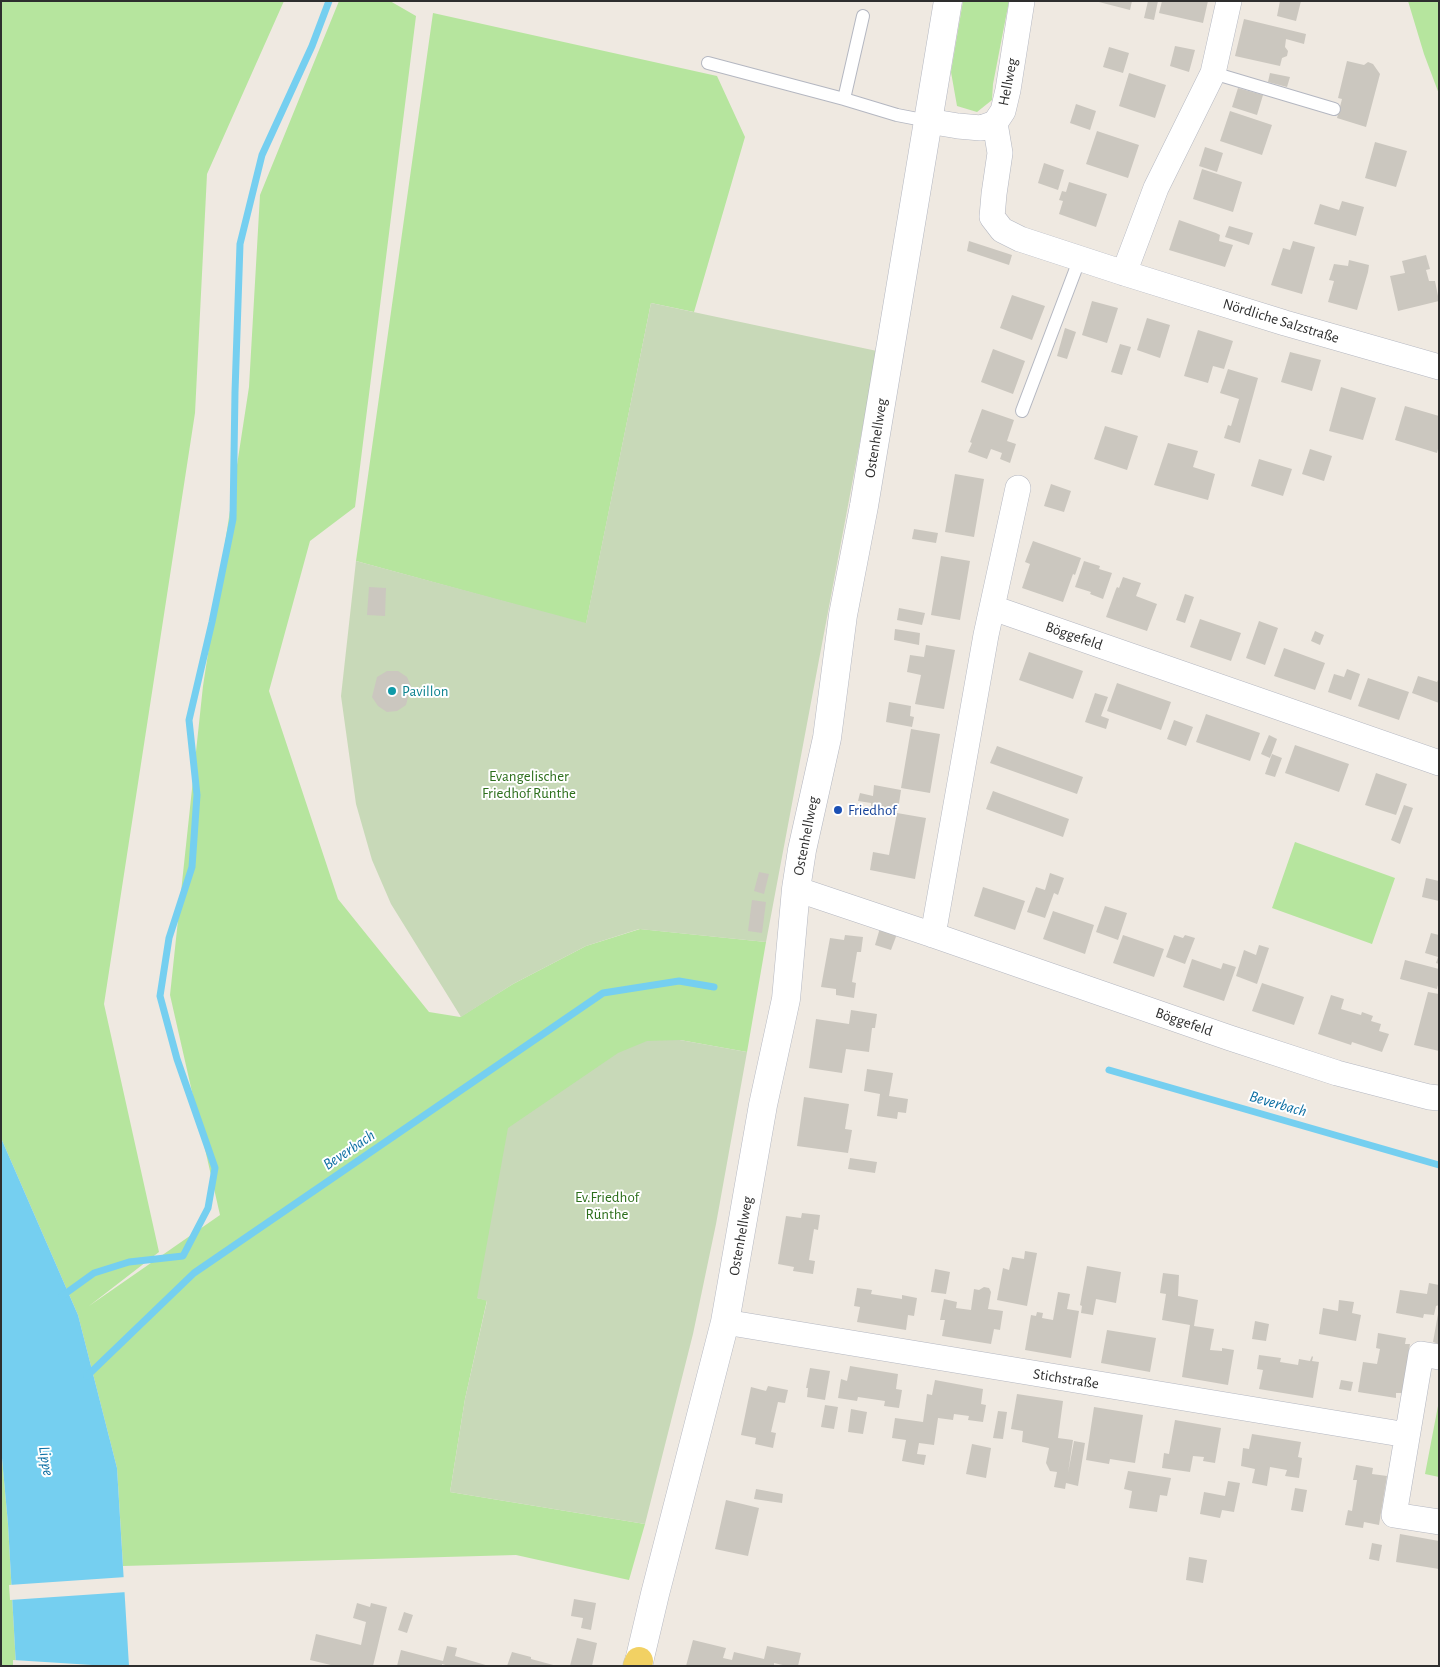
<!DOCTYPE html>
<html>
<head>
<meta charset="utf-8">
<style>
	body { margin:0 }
	#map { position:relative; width:1440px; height:1667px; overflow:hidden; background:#efe9e1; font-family:"Alegreya Sans",sans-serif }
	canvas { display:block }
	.frame { position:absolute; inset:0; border:2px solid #2e2e2e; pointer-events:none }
</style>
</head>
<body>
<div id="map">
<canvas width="1440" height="1667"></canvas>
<div class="frame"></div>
</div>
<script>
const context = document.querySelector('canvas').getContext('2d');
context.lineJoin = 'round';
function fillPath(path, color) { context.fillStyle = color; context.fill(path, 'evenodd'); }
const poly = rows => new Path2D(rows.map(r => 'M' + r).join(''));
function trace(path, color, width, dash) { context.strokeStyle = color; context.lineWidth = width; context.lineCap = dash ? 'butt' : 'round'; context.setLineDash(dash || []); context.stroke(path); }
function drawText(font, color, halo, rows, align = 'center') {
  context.font = font + ' "Alegreya Sans",sans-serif'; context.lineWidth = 4; context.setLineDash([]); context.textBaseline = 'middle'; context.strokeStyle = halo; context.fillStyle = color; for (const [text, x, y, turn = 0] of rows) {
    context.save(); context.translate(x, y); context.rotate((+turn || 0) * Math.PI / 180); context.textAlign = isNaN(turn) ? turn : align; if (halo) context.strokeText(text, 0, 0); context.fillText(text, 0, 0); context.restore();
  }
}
fillPath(poly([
	[1,1,284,1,207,174,195,413,104,1004,159,1252,89,1306,220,1215,170,995,203,686,249,387,260,195,339,1,390,1,416,16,355,507,310,541,269,691,338,899,429,1012,460,1017,513,984,586,946,640,929,766,942,747,1052,680,1040,477,1298,487,1300,465,1399,450,1492,645,1524,629,1580,516,1555,123,1566,117,1468,78,1315,1,1138],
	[963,1,1009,1,993,84,992,100,977,112,957,106,951,72],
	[1408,1,1439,1,1439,94,1424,54],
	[433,13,717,76,745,137,694,312,651,303,586,624,356,561],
	[1295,842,1395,878,1372,944,1272,908],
	[1438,1406,1439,1407,1439,1477,1425,1474],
	[1,1447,8,1524,16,1666,1,1666]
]), '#b6e59e');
fillPath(poly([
	[651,303,877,351,766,942,639,929,586,946,513,984,461,1017,391,904,372,860,356,804,341,696,356,561,586,623],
	[680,1040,747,1052,716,1224,693,1334,645,1524,450,1492,465,1399,487,1301,477,1298,508,1128,618,1053,647,1041]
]), '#c8d9b8');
fillPath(poly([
	[1,1138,78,1315,117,1468,129,1666,16,1666,8,1524,1,1447]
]), '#75cff0');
fillPath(poly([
	[126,1577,127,1592,10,1600,9,1585],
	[13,1660,108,1666,13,1666]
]), '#efe9e1');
trace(poly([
	[1109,1070,1439,1165],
	[62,1296,94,1273,129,1262,183,1256,208,1208,215,1168,177,1059,160,996,169,938,192,867,197,795,189,720,212,622,233,519,235,392,240,244,262,155,312,46,329,1],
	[87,1376,194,1273,603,993,679,981,714,987]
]), '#75cff0', 7);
fillPath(poly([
	[1095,1,1132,1,1130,10],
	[1148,1,1158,1,1154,20,1144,18],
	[1162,1,1208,1,1203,23,1159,13],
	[1280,1,1301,1,1296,21,1277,16],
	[1244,19,1306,34,1304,44,1286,39,1285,47,1288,51,1287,56,1282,58,1280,66,1235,56],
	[1175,46,1195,50,1189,72,1170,66],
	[1109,47,1129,53,1123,73,1103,67],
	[1347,61,1364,65,1368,62,1373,64,1380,74,1366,127,1337,118,1342,99,1338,98],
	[1129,73,1166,85,1155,118,1119,106],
	[1270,73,1290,77,1287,87,1268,82],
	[1238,88,1263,95,1257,115,1232,107],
	[1076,104,1096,111,1090,130,1070,123],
	[1230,111,1272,125,1262,155,1220,141],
	[1097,131,1139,145,1128,178,1086,164],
	[1375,142,1407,151,1396,187,1365,178],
	[1205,147,1223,153,1217,172,1199,166],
	[1044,163,1064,170,1058,190,1038,183],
	[1202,169,1242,182,1233,212,1193,199],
	[1069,182,1107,194,1096,227,1059,214,1063,201,1059,200,1062,191,1066,192],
	[1342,201,1364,207,1356,236,1314,224,1320,204,1339,210],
	[1179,220,1216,233,1220,235,1219,241,1233,245,1225,267,1169,250],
	[1229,226,1253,233,1249,245,1225,237],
	[969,241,1012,255,1009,265,967,251],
	[1293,241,1315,247,1302,294,1271,285,1283,248,1290,250],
	[1426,255,1430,269,1426,270,1429,281,1435,281,1439,301,1398,311,1390,276,1405,273,1402,261],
	[1349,260,1369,265,1368,272,1357,310,1328,302,1334,281,1329,280,1334,264,1348,266],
	[1012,295,1045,306,1032,340,1000,328],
	[1092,301,1118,308,1107,343,1082,335],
	[1147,318,1170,325,1160,358,1137,350],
	[1065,328,1076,332,1067,359,1057,356],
	[1198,330,1233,341,1224,369,1213,366,1208,383,1184,376],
	[1120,344,1131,347,1122,375,1111,372],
	[993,349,1025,361,1013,394,981,382],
	[1290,352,1321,360,1312,391,1281,382],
	[1228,369,1258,378,1240,443,1224,438,1228,425,1231,426,1239,399,1220,393],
	[1341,387,1376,398,1363,440,1329,431],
	[1405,406,1439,416,1439,445,1437,453,1395,440],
	[982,409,1014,420,1007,441,1016,444,1010,463,1000,459,1002,453,991,449,987,459,968,452,972,443,970,442],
	[1105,426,1138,436,1127,470,1094,459],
	[1168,443,1198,451,1193,467,1215,474,1208,500,1154,485],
	[1310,449,1332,456,1324,481,1302,474],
	[1259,459,1292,469,1283,496,1251,486],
	[955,474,984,479,974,537,945,532],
	[1051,484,1071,491,1064,512,1044,506],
	[914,529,938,533,936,543,912,539],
	[1033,541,1081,558,1075,575,1073,574,1063,602,1022,588,1030,564,1025,562],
	[941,556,970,561,960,620,931,615],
	[1084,561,1100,566,1099,569,1112,573,1103,599,1090,594,1091,592,1075,587],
	[1123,577,1141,583,1136,596,1157,604,1147,631,1106,617,1116,589,1117,587,1119,588],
	[369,587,386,588,385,616,367,615],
	[1185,594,1194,597,1185,623,1176,620],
	[899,608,925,613,922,625,897,620],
	[1200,619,1241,633,1231,661,1190,647],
	[1259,621,1278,628,1265,665,1246,658],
	[895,629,920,633,919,645,894,640],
	[1315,631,1324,635,1320,645,1311,641],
	[926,645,955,650,944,709,915,704,921,675,907,672,910,655,924,657],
	[1284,648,1325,663,1315,690,1274,676],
	[1029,652,1083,671,1073,699,1019,680],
	[1347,669,1360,674,1351,700,1328,692,1334,674,1344,677],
	[387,671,398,671,407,677,411,686,406,705,397,711,387,712,378,706,372,697,377,677],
	[1418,676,1437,682,1439,678,1439,703,1412,693],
	[1368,678,1409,692,1399,720,1358,706],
	[1117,683,1171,702,1161,730,1107,711],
	[1095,693,1108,697,1101,716,1109,719,1106,729,1085,722],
	[889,702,911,706,910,716,914,717,912,727,886,722],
	[1206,714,1260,733,1250,761,1196,742],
	[1174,720,1193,727,1186,746,1167,739],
	[911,729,940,734,930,793,901,788],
	[1269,735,1277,739,1270,758,1261,754],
	[1295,745,1349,764,1339,792,1285,773],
	[997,746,1083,777,1077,794,990,763],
	[1272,754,1282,758,1275,777,1265,774],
	[1376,773,1407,784,1396,815,1365,805],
	[874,785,901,790,898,810,871,806,871,803,858,801,860,793,873,796],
	[993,791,1069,819,1063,837,986,809],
	[1404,805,1413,808,1400,844,1391,840],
	[897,813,926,818,915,879,870,870,873,852,889,855],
	[759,872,769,874,764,894,754,891],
	[1050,873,1064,878,1058,895,1054,893,1045,918,1027,912,1036,887,1045,890],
	[1426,878,1439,881,1439,901,1422,897],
	[983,887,1025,901,1015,930,974,916],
	[752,900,766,902,762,933,748,931],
	[1105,906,1127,913,1118,940,1096,932],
	[1053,911,1094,925,1085,954,1043,939],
	[880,928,897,934,891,950,875,945],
	[1431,933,1439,935,1439,964,1436,963,1438,957,1425,953],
	[845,935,863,937,861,952,857,952,852,982,856,983,854,998,836,995,836,989,821,987,830,938,844,940],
	[1123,935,1164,949,1154,977,1113,963],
	[1174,935,1183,938,1185,935,1195,938,1185,964,1166,957],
	[1259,945,1269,948,1257,984,1236,976,1244,950,1256,955],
	[1192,959,1221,969,1223,963,1236,967,1224,1001,1183,987],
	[1405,960,1439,969,1439,981,1437,989,1400,979],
	[1262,983,1304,997,1294,1025,1252,1011],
	[1428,992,1439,994,1439,1051,1414,1045],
	[1331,995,1344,999,1341,1009,1361,1015,1362,1012,1373,1016,1371,1021,1381,1024,1379,1031,1389,1034,1382,1052,1352,1042,1351,1045,1318,1034],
	[851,1010,877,1014,875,1028,872,1028,869,1052,846,1049,842,1073,809,1068,816,1019,849,1024],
	[867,1069,893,1073,889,1096,908,1099,906,1113,898,1112,897,1119,877,1116,880,1094,864,1091],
	[804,1097,849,1104,845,1129,852,1130,848,1153,797,1146],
	[850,1158,877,1162,875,1173,848,1169],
	[802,1213,820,1215,818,1230,814,1229,809,1260,815,1261,813,1274,793,1271,794,1267,778,1264,786,1216,801,1218],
	[1025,1251,1037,1253,1027,1306,997,1300,1003,1268,1009,1270,1012,1257,1024,1259],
	[1087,1266,1121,1272,1116,1303,1096,1299,1093,1315,1081,1313,1082,1306,1080,1305],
	[935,1269,950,1272,946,1294,931,1292],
	[1163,1273,1179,1275,1178,1296,1198,1300,1194,1326,1214,1329,1210,1350,1222,1351,1222,1348,1234,1350,1228,1385,1182,1377,1190,1325,1162,1320,1166,1294,1160,1293],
	[1429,1283,1439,1285,1439,1305,1436,1306,1434,1315,1424,1314,1423,1318,1396,1313,1400,1290,1427,1294],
	[984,1287,989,1288,991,1292,988,1309,1003,1311,1000,1330,994,1329,991,1344,942,1336,945,1320,940,1320,944,1299,957,1302,956,1308,971,1310,974,1289,979,1290],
	[857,1288,872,1290,871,1294,902,1299,902,1295,917,1298,914,1316,908,1315,906,1330,857,1322,860,1307,854,1306],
	[1058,1292,1070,1294,1067,1309,1079,1311,1071,1358,1025,1350,1031,1315,1036,1316,1037,1312,1043,1313,1042,1318,1053,1320],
	[1339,1300,1354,1302,1352,1313,1361,1315,1356,1341,1319,1334,1323,1308,1338,1311],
	[1438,1314,1439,1314,1439,1344,1433,1342],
	[1255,1321,1269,1324,1266,1341,1252,1339],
	[1107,1330,1156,1338,1150,1372,1101,1363],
	[1378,1333,1406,1338,1405,1344,1410,1344,1402,1393,1396,1393,1396,1398,1358,1392,1363,1362,1377,1364,1380,1349,1376,1348],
	[1259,1355,1281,1358,1280,1362,1298,1365,1299,1359,1310,1361,1312,1356,1313,1357,1312,1361,1319,1362,1313,1398,1259,1389,1263,1370,1257,1369],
	[850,1366,898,1374,896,1389,902,1390,899,1408,884,1406,885,1401,858,1397,857,1401,838,1398,841,1379,847,1381],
	[810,1368,830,1371,825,1400,807,1397,808,1388,806,1388],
	[935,1380,983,1389,981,1404,986,1405,983,1422,968,1420,969,1416,954,1414,953,1420,938,1418,934,1445,919,1443,917,1454,926,1455,924,1465,902,1461,906,1440,892,1438,895,1418,923,1422,927,1394,932,1395],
	[1341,1380,1353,1382,1351,1391,1339,1389],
	[768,1386,788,1390,785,1403,778,1402,771,1432,776,1433,773,1448,755,1444,756,1438,741,1435,751,1387,766,1391],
	[1017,1394,1063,1401,1058,1438,1073,1440,1068,1473,1074,1441,1085,1443,1078,1486,1066,1483,1065,1489,1054,1487,1057,1472,1050,1471,1046,1463,1049,1448,1022,1442,1023,1431,1011,1429],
	[825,1405,838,1407,834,1429,821,1427],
	[1094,1407,1143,1415,1135,1463,1110,1459,1109,1464,1086,1460],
	[851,1409,867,1412,863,1434,848,1432],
	[998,1411,1007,1412,1003,1439,993,1438],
	[1175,1420,1221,1428,1215,1463,1203,1461,1204,1457,1193,1456,1190,1472,1162,1468,1164,1453,1169,1454],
	[1252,1434,1301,1442,1298,1457,1302,1458,1299,1478,1285,1476,1287,1470,1270,1467,1267,1486,1252,1483,1255,1469,1241,1466,1243,1448,1249,1449],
	[972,1444,991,1448,986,1478,966,1474],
	[1356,1465,1373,1468,1372,1474,1387,1476,1379,1525,1364,1522,1363,1528,1345,1525,1348,1510,1352,1511,1357,1480,1353,1480],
	[1128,1471,1171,1478,1167,1496,1160,1495,1157,1512,1129,1508,1132,1491,1124,1489],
	[1228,1481,1240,1483,1234,1512,1222,1510,1220,1518,1200,1514,1204,1492,1225,1496],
	[1295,1488,1307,1490,1303,1512,1291,1510],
	[756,1489,783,1494,782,1503,754,1499],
	[726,1500,759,1508,748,1556,715,1549],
	[1400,1534,1439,1541,1439,1569,1396,1562],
	[1372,1543,1382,1545,1379,1561,1369,1559],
	[1189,1557,1207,1560,1203,1583,1186,1580],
	[574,1599,596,1603,591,1630,581,1628,583,1618,571,1616],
	[357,1603,370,1607,371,1603,387,1607,373,1666,335,1666,310,1660,316,1634,361,1645,366,1622,353,1618],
	[404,1612,413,1615,407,1633,398,1630],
	[577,1638,597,1643,592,1666,570,1666],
	[693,1640,726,1648,723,1658,732,1660,734,1652,764,1659,767,1646,801,1653,798,1666,787,1666,774,1663,774,1666,686,1666],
	[447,1646,457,1648,455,1656,489,1666,449,1666,442,1664,442,1666,397,1666,401,1650,443,1661],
	[512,1652,531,1657,531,1659,557,1666,507,1666]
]), '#cbc7bf');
const service = poly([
	[708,63,844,99,897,115,928,121],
	[1213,73,1334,109],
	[844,99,863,16],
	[1022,411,1080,258]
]);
const minor = poly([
	[928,121,958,126,981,128,995,123,1003,111,1008,90,1022,1],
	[995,123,1000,153,994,194,992,217,1002,230,1020,239,1124,273,1285,323,1439,367],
	[1124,273,1156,188,1213,73,1229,1],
	[993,608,1439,763],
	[796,889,933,935,1230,1038,1337,1073,1429,1097,1439,1098],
	[933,935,986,635,1018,488],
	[725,1322,1407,1435],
	[1439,1357,1421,1354,1394,1515,1439,1522]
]);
const secondary = poly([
	[638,1666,655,1594,725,1322,763,1105,786,999,796,889,802,850,827,738,843,615,864,506,948,1]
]);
const primary = poly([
	[637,1666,639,1661]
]);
trace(service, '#b4b7c1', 14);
trace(minor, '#b4b7c1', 26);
trace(secondary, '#b4b7c1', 29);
trace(primary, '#c9c9c9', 29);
trace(service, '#fff', 12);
trace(minor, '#fff', 25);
trace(secondary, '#fff', 28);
trace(primary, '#f2d163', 28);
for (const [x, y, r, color] of [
	[392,691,5,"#0f9aa8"],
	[838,810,5,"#1a4fb4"]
]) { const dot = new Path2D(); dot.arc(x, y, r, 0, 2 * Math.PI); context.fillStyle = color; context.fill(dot); trace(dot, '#fff', 2); }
drawText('15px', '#2e2e2e', '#fff', [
	["Hellweg",1008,82,-79],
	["Nördliche Salzstraße",1281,321,17],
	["Ostenhellweg",876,438,-81],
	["Böggefeld",1074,636,19],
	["Ostenhellweg",806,836,-79],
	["Böggefeld",1184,1022,19],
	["Ostenhellweg",741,1236,-80],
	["Stichstraße",1066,1379,9]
]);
drawText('15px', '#0d838f', '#fff', [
	["Pavillon",402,691]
], 'left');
drawText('15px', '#2c6e1b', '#fff', [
	["Evangelischer",529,776],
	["Friedhof Rünthe",529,793],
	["Ev.Friedhof",607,1197],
	["Rünthe",607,1214]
]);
drawText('15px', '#164399', '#fff', [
	["Friedhof",848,810]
], 'left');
drawText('italic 16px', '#0d6fa3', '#fff', [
	["Beverbach",1278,1104,16],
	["Beverbach",349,1150,-34],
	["Lippe",46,1461,81]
]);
</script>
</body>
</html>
